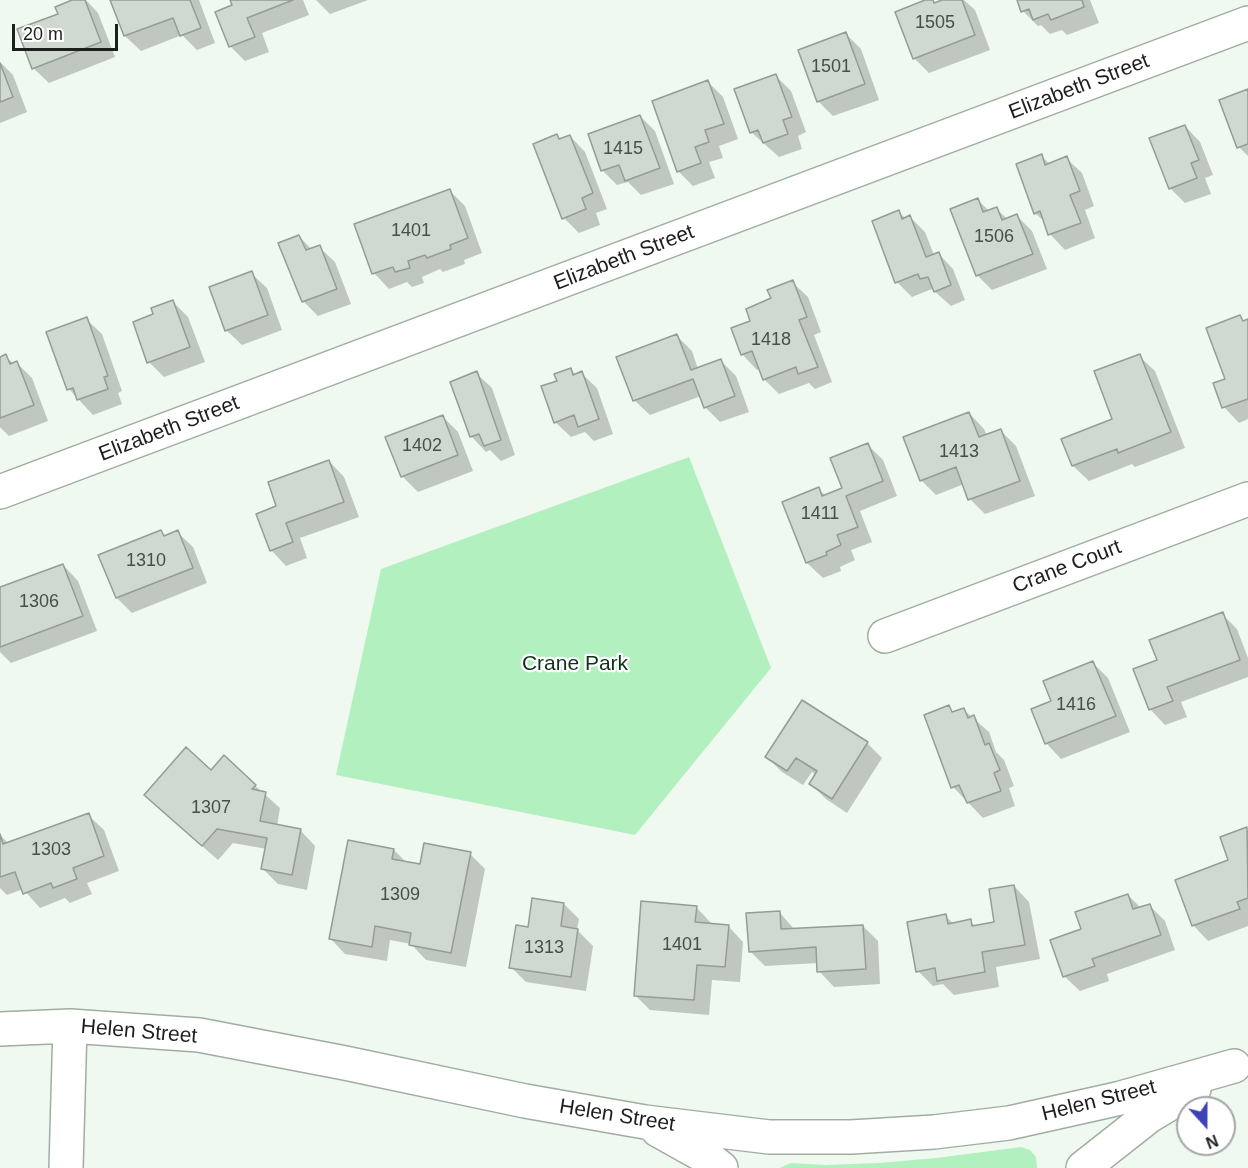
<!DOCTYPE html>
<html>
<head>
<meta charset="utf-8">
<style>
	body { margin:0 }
	#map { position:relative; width:1248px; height:1168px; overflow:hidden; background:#eff9f0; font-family:Helvetica,sans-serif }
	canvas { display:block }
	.north { position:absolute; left:1176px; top:1096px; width:60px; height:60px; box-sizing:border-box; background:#fff; border:2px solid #a4a6a5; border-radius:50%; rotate:159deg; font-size:16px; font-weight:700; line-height:24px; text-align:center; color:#1c201d }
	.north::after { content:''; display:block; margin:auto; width:21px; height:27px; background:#3e42b7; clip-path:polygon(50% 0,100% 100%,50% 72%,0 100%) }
	.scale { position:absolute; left:12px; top:24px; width:106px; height:27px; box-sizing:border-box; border:3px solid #1c201d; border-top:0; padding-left:8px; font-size:18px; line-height:21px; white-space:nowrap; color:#1c201d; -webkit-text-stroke:4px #fff; paint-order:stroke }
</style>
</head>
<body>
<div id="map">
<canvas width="1248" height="1168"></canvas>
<div class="north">N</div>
<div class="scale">20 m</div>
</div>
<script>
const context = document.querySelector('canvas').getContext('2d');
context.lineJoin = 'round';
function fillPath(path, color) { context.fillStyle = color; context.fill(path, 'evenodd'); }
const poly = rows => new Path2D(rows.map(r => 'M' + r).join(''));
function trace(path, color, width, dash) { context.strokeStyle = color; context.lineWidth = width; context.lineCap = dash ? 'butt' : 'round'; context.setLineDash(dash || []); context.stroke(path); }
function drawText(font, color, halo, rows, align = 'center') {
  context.font = font + ' Helvetica,sans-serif'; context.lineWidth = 4.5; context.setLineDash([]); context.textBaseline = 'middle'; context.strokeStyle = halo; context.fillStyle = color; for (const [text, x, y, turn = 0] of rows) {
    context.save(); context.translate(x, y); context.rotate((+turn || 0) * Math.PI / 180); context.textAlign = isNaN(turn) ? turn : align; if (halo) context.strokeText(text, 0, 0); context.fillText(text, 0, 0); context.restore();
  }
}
fillPath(poly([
	[689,457,771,668,635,835,336,775,381,569],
	[1021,1147,1030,1150,1036,1157,1037,1168,779,1168,791,1163,825,1165,879,1163,936,1158]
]), '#b3f0bf');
fillPath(poly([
	[77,0,86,0,98,13,115,57,49,83,33,68],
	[112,0,199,0,215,43,197,50,182,35,141,51,125,36],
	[232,0,303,0,309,15,262,33,269,52,245,61,230,46,234,6],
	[316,0,368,0,330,14],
	[930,0,933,0,937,4,946,0,964,0,975,10,990,50,929,73,914,58],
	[1019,0,1090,0,1099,23,1067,35,1062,30,1050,34,1041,25,1038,26,1023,11],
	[846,34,861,49,879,100,833,116,818,101],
	[0,62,13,75,27,112,0,123],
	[776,76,791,91,806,132,798,136,802,149,779,157,751,132],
	[708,82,723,97,738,139,719,146,723,158,709,162,715,178,693,186,678,171],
	[1248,91,1248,156,1239,147],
	[640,116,655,131,674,184,641,195,628,182,617,185,602,170],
	[1185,126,1200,142,1213,175,1205,178,1211,194,1185,203,1170,188],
	[557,136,561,140,570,136,585,152,607,209,596,213,600,225,579,233,564,218],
	[1041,156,1050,164,1066,158,1082,173,1094,206,1085,210,1095,238,1065,250,1050,234,1046,223,1035,213],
	[450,191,465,206,482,253,464,260,465,264,443,272,440,269,422,277,424,283,412,287,407,282,389,289,374,273],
	[978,200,989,211,996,208,1007,219,1017,216,1032,231,1047,269,992,290,977,275],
	[899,212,906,219,910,217,925,232,934,255,938,253,953,269,965,300,951,306,932,289,912,297,897,282],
	[299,236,312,250,319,247,335,262,351,304,318,316,303,301],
	[251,273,267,288,282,330,242,345,226,330],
	[792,282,808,297,821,332,814,335,832,382,815,389,809,383,779,394,764,379,760,369,757,370,742,354,752,322],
	[172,301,188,317,205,362,164,377,149,362,155,315],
	[1240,317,1245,322,1248,321,1248,419,1239,423,1224,407],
	[86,319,102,334,122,391,118,393,122,404,93,415,69,389],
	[677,336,692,351,698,369,720,360,736,376,749,412,720,422,705,407,701,396,650,415,634,400],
	[5,356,14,364,17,363,32,378,48,421,9,436,0,427,0,358],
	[1139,356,1155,371,1185,448,1135,467,1132,464,1089,481,1073,466,1063,440,1114,420],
	[570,369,576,375,581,373,597,388,613,434,594,441,585,432,571,437,555,422,559,382],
	[476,373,492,388,515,455,501,461,490,450,486,452,471,436],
	[969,413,984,429,987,436,1001,431,1016,446,1035,496,985,514,970,499,964,484,936,495,921,480],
	[442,416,458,432,473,471,418,492,403,477,387,438],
	[868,445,883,460,897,496,860,511,872,542,851,550,855,560,840,567,841,571,823,578,807,563,784,503,818,489,826,496,844,489],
	[329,461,344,477,359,517,300,538,307,558,286,566,271,550,278,507],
	[161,532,166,537,177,532,193,547,207,583,132,613,117,598],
	[63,565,78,581,97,631,11,663,0,652,0,589],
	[1222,614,1237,629,1248,658,1248,677,1181,702,1187,717,1165,725,1150,709,1159,661],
	[1093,663,1108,678,1130,732,1061,759,1046,743],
	[948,707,954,713,964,710,989,732,996,752,1004,760,1014,786,1009,788,1015,806,983,818,953,787],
	[867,743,882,758,847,813,826,799,811,784,817,775,812,772,803,785,782,772,767,757],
	[224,758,280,808,277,826,300,830,315,846,307,890,278,884,263,869,267,849,233,843,218,860,161,810,211,772],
	[88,815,104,830,119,871,87,883,92,894,70,903,65,898,40,908,23,889,7,895,0,888,0,835,9,844],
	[1246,829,1248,831,1248,926,1208,941,1193,925],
	[394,850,407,863,421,866,470,854,485,869,466,967,426,960,411,944,390,940,387,961,345,954,330,938],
	[1014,886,1029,902,1040,959,996,967,999,987,954,995,943,984,933,986,918,971,945,916,954,924,970,921,976,927,996,923],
	[1128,895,1141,908,1149,905,1165,921,1175,950,1107,974,1109,981,1080,991,1064,976,1083,930],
	[564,904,579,919,577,930,593,946,586,991,526,982,511,967,530,929],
	[696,907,711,923,711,925,728,926,743,942,740,982,712,980,709,1015,650,1010,635,995],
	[780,913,795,930,863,926,878,941,880,984,834,987,819,971,818,963,765,966,750,951]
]), '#0003');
const building = poly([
	[72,0,85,0,101,42,32,69,17,29,58,14,55,7,72,0],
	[110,0,190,0,201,28,180,36,173,18,124,36,110,0],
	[230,0,293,0,247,18,255,37,229,47,215,12,232,5,230,0],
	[925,0,933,0,934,3,942,0,962,0,975,35,913,59,895,12,925,0],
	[1017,0,1082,0,1084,7,1051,20,1048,14,1033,20,1029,9,1021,12,1017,0],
	[846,32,865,84,817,102,798,50,846,32],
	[0,63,13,97,0,102,0,63],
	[776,74,792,117,783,120,788,134,763,143,758,130,750,133,734,89,776,74],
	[708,80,724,124,705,130,709,142,695,147,701,163,677,172,652,101,708,80],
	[1248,89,1248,144,1237,148,1219,100,1248,89],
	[640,115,660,168,625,181,619,165,601,171,588,134,640,115],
	[1185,125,1199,160,1191,163,1197,178,1169,189,1149,138,1185,125],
	[557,134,559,139,570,135,593,193,582,198,586,209,562,219,533,144,557,134],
	[1042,154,1045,165,1067,156,1080,191,1070,195,1081,223,1048,235,1040,211,1034,214,1016,164,1042,154],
	[450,189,468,238,450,245,451,249,427,258,425,255,408,261,410,268,395,272,393,267,372,274,354,224,450,189],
	[978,198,983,212,997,207,1002,220,1017,214,1033,254,976,276,950,209,978,198],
	[899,210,902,219,910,215,926,257,939,252,951,285,934,292,928,277,920,279,918,274,895,283,872,221,899,210],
	[299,235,306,250,320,245,337,289,302,302,278,243,299,235],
	[252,271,268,315,225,331,209,287,252,271],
	[793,280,807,317,799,320,818,367,798,374,796,367,763,380,752,351,741,355,731,328,750,321,746,309,771,298,767,290,793,280],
	[173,300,190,347,147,363,133,322,153,314,151,308,173,300],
	[1240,315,1243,321,1248,319,1248,399,1222,408,1213,383,1225,379,1206,328,1240,315],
	[87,317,108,376,104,377,108,389,77,400,73,388,67,390,46,332,87,317],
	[677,334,691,370,721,359,735,396,704,408,693,379,633,401,616,357,677,334],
	[6,354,10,364,17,361,34,405,0,418,0,357,6,354],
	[1140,354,1171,432,1118,453,1117,449,1072,466,1061,439,1112,419,1094,371,1140,354],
	[571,368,573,375,582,371,599,419,578,427,574,415,554,423,541,386,557,381,554,374,571,368],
	[477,371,501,440,484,446,479,434,470,437,450,382,477,371],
	[969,412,979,437,1001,429,1020,481,968,500,956,467,920,481,903,437,969,412],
	[443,415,458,455,401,477,385,437,443,415],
	[868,443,883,481,846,496,858,527,837,535,841,545,826,552,827,555,806,563,782,502,819,487,822,496,842,488,830,458,868,443],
	[329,460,344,502,286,523,293,542,270,551,256,514,276,506,268,482,329,460],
	[161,530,164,536,178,530,193,568,116,598,98,555,161,530],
	[63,564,83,616,0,647,0,587,63,564],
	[1223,612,1240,660,1167,687,1173,701,1149,710,1133,669,1157,660,1149,640,1223,612],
	[1093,661,1116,716,1045,744,1031,709,1051,701,1043,681,1093,661],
	[802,700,868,742,832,799,809,784,817,771,796,758,787,771,765,757,802,700],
	[949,705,952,712,964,708,968,718,974,715,985,745,989,743,1000,770,994,773,1001,791,967,803,959,785,951,788,924,715,949,705],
	[186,747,211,770,224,755,256,785,252,789,266,792,260,821,301,829,292,875,261,869,267,838,217,829,202,846,144,795,186,747],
	[89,813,104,856,73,868,77,879,53,888,51,883,23,894,15,872,0,877,0,834,3,844,89,813],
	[1247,827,1248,898,1237,902,1240,909,1192,926,1175,880,1228,860,1220,837,1247,827],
	[348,840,394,849,392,859,420,864,424,843,471,852,451,953,409,945,411,933,375,926,372,947,329,939,348,840],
	[1014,885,1025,945,982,952,985,972,937,981,935,968,916,972,907,922,946,914,948,924,971,919,972,926,994,922,989,889,1014,885],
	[1128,894,1133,909,1150,904,1161,935,1092,959,1095,966,1063,977,1050,940,1081,929,1075,912,1128,894],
	[532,898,564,903,561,926,578,929,571,977,509,968,516,925,528,927,532,898],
	[641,901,697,906,695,922,729,925,725,967,697,965,694,1000,634,996,641,901],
	[780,911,781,929,863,925,866,969,817,972,816,947,749,952,746,913,780,911]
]);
fillPath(building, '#cfd9d0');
trace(building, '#949d95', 1.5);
const minor = poly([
	[0,492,1248,23],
	[885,636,1248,499],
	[0,1029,70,1026,199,1035,345,1063,525,1101,645,1122,769,1137,851,1137,934,1132,1009,1123,1121,1098,1234,1066],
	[658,1130,708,1158,721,1168],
	[66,1168,70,1026],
	[1083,1168,1149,1116,1194,1089]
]);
trace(minor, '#a2aca3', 36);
trace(minor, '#fff', 33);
drawText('18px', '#494e4a', null, [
	["1505",935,23],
	["1501",831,67],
	["1415",623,149],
	["1401",411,231],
	["1506",994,237],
	["1418",771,340],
	["1402",422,446],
	["1413",959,452],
	["1411",820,514],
	["1310",146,561],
	["1306",39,602],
	["1416",1076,705],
	["1307",211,808],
	["1303",51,850],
	["1309",400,895],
	["1401",682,945],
	["1313",544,948]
]);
drawText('21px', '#1c201d', '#fff', [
	["Elizabeth Street",1079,87,-21],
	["Elizabeth Street",624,258,-21],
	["Elizabeth Street",169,429,-21],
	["Crane Court",1067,567,-21],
	["Helen Street",139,1032,5],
	["Helen Street",1099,1101,-14],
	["Helen Street",617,1116,9]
]);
drawText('21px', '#103219', '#fff', [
	["Crane Park",575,664]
]);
</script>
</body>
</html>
